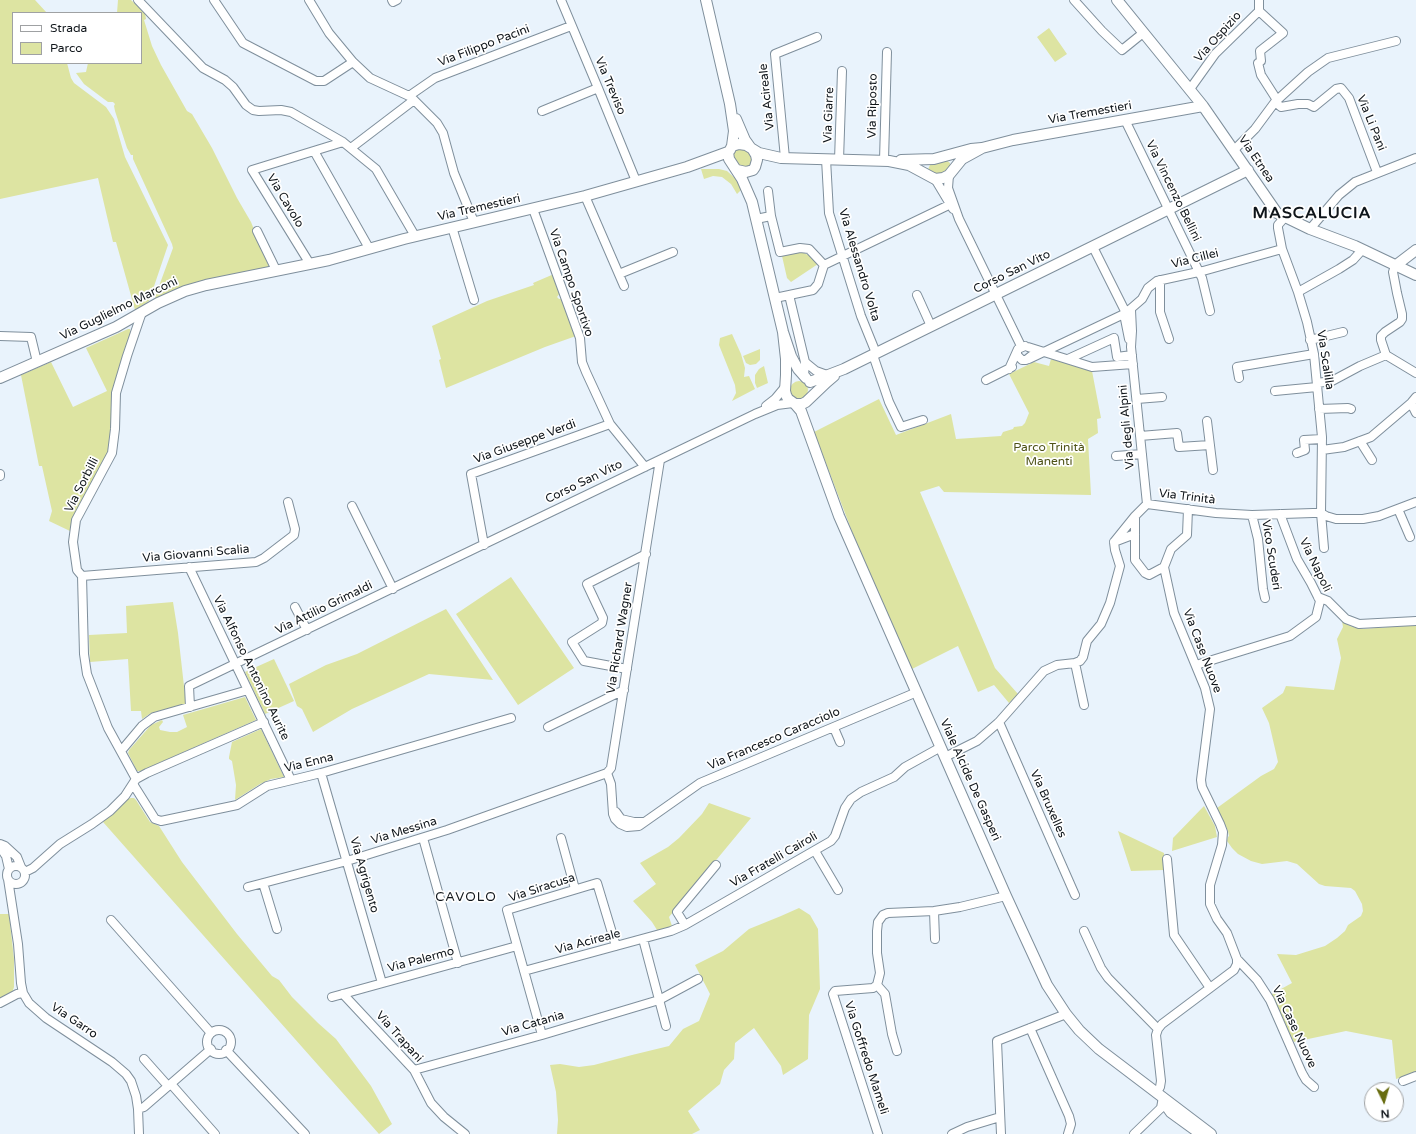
<!DOCTYPE html>
<html>
<head>
<meta charset="utf-8">
<style>
	body { margin:0 }
	#map { position:relative; width:1416px; height:1134px; overflow:hidden; background:#e9f3fc; font-family:"Varela Round",sans-serif }
	canvas { display:block }
	.legend { position:absolute; left:12px; top:12px; width:130px; height:52px; box-sizing:border-box; background:#fff; border:1px solid #9fa1a3; margin:0; padding:5px 7px; list-style:none; font-size:12px; color:#0f151a }
	.legend li { display:flex; align-items:center; gap:8px; height:20px }
	.legend b { width:20px; border:1px solid #9fa1a3 }
	.north { position:absolute; left:1364px; top:1082px; width:40px; height:40px; box-sizing:border-box; background:#fff; border:1px solid #9fa1a3; border-radius:50%; rotate:175deg; font-size:11px; font-weight:700; line-height:16px; text-align:center; color:#0f151a }
	.north::after { content:''; display:block; margin:auto; width:14px; height:18px; background:#676c0f; clip-path:polygon(50% 0,100% 100%,50% 72%,0 100%) }
</style>
</head>
<body>
<div id="map">
<canvas width="1416" height="1134"></canvas>
<ul class="legend">
<li><b style="height:5px;background:#fff"></b>Strada</li>
<li><b style="height:11px;background:#dde4a2"></b>Parco</li>
</ul>
<div class="north">N</div>
</div>
<script>
const context = document.querySelector('canvas').getContext('2d');
context.lineJoin = 'round';
function fillPath(path, color) { context.fillStyle = color; context.fill(path, 'evenodd'); }
const poly = rows => new Path2D(rows.map(r => 'M' + r).join(''));
function trace(path, color, width, dash) { context.strokeStyle = color; context.lineWidth = width; context.lineCap = dash ? 'butt' : 'round'; context.setLineDash(dash || []); context.stroke(path); }
function drawText(font, color, halo, rows, align = 'center') {
  context.font = font + ' "Varela Round",sans-serif'; context.lineWidth = 3.5; context.setLineDash([]); context.textBaseline = 'middle'; context.strokeStyle = halo; context.fillStyle = color; for (const [text, x, y, turn = 0] of rows) {
    context.save(); context.translate(x, y); context.rotate((+turn || 0) * Math.PI / 180); context.textAlign = isNaN(turn) ? turn : align; if (halo) context.strokeText(text, 0, 0); context.fillText(text, 0, 0); context.restore();
  }
}
fillPath(poly([
	[0,0,35,0,47,13,13,13,13,63,67,63,71,78,74,83,106,107,114,119,125,157,168,245,149,301,135,310,116,242,113,242,98,178,0,199],
	[118,0,131,0,145,13,146,19,144,20,152,46,161,65,187,111,192,114,212,148,237,198,251,222,269,267,155,300,155,297,173,248,172,244,133,159,133,155,131,155,127,148,115,111,114,106,115,104,113,102,108,102,84,84,76,73,86,72,88,63,141,63,141,13,117,13],
	[1049,28,1067,54,1055,62,1037,37],
	[736,149,744,149,750,154,752,163,748,167,739,166,734,159,732,153],
	[946,160,950,163,950,166,944,173,935,175,928,170,929,167,931,163],
	[701,169,719,169,727,171,737,180,742,189,737,194,731,184,722,177,713,176,704,179],
	[802,252,810,256,818,264,791,282,787,278,782,256],
	[554,274,560,293,557,297,559,299,562,299,576,336,545,347,446,388,439,360,441,359,432,326,487,301,534,285,533,283],
	[128,329,130,329,131,337,117,379,110,451,74,518,70,531,49,521,52,511,42,466,39,466,21,375,51,362,73,407,107,391,86,348],
	[732,334,741,354,745,368,744,377,749,376,755,389,732,401,736,393,735,385,719,345,720,338],
	[760,349,760,360,756,364,750,365,746,363,743,356],
	[1051,359,1092,371,1101,418,1097,419,1098,433,1088,439,1091,495,944,492,939,486,920,492,995,668,1018,694,1009,703,994,685,978,692,958,646,912,669,853,534,814,432,879,399,896,435,951,414,956,439,1001,436,1003,432,1013,429,1014,427,1022,426,1025,423,1029,413,1009,374,1034,362,1049,366],
	[764,366,768,383,757,388,755,383,755,375,759,369],
	'790 390a9 9 0 1 1 18 0a9 9 0 1 1-18 0Z',
	[511,577,574,668,518,705,456,614],
	[173,602,178,633,186,704,151,713,142,719,141,711,131,711,128,659,90,662,89,635,127,633,126,606],
	[446,609,493,680,429,674,352,709,313,732,302,709,297,706,289,684,326,665,357,654],
	[1342,621,1350,626,1362,629,1416,625,1416,1072,1396,1079,1392,1040,1346,1031,1294,1042,1270,995,1292,983,1277,954,1296,955,1325,946,1337,938,1345,931,1348,925,1361,916,1363,911,1362,904,1355,891,1351,888,1325,886,1319,884,1297,864,1287,861,1262,864,1251,861,1238,854,1232,848,1227,841,1228,837,1229,836,1228,831,1217,808,1261,776,1274,769,1278,762,1276,753,1269,723,1262,708,1283,693,1286,686,1334,690,1341,658,1337,639,1343,627],
	[274,659,294,701,265,714,245,672],
	[245,697,256,720,141,771,137,771,128,753,129,750,151,725,162,720,163,722,159,727,160,730,170,732,177,732,187,727,183,715],
	[261,729,284,777,271,779,260,784,235,800,236,785,232,761,229,759,229,757,232,742],
	[131,798,134,798,136,800,150,822,159,826,182,862,237,934,272,976,279,980,292,997,318,1023,336,1039,371,1086,392,1124,379,1134,103,822,128,799],
	[709,803,751,818,669,917,672,926,668,929,657,930,652,922,633,901,656,884,640,863,668,847,679,838,702,814],
	[1204,806,1215,826,1217,837,1172,851,1173,838],
	[1118,831,1164,853,1164,870,1131,871],
	[799,908,810,915,818,929,820,989,809,1015,808,1059,783,1075,781,1066,754,1028,735,1043,734,1059,724,1070,720,1084,688,1111,700,1130,692,1134,557,1134,558,1120,556,1092,550,1065,560,1064,579,1067,594,1065,632,1055,669,1046,683,1029,699,1021,710,994,695,965,723,951,749,929,781,916],
	[0,914,9,914,14,959,14,987,12,993,0,1000]
]), '#dde4a2');
const minor = poly([
	[138,0,203,68,225,80,233,87,246,105,253,110,259,111,281,110,291,112,343,142,376,169,415,236],
	[214,0,243,43,316,81,324,81,353,62,370,78,409,96,414,100,437,123,443,133,454,173,474,222],
	[309,0,329,33,353,62],
	[392,0,393,2,397,0],
	[561,0,598,88,636,181],
	[1074,0,1102,31,1122,50,1143,33],
	[1259,11,1283,33,1260,51,1261,61,1258,63,1261,75,1277,100],
	[1190,89,1215,54,1259,11,1259,0],
	[409,96,435,78,571,26],
	[1275,102,1281,107,1298,104,1308,104,1314,107,1336,89,1341,88,1349,98,1377,172],
	[542,111,598,88],
	[1125,120,1202,278,1210,311],
	[351,148,414,100],
	[1234,150,1255,129,1275,102,1308,72,1328,58,1396,41],
	[314,151,369,248],
	[785,158,775,54,817,37],
	[826,159,829,213,861,316,876,353],
	[839,160,842,71],
	[884,160,887,52],
	[949,175,948,188,959,219,1021,346],
	[935,179,953,209],
	[768,191,771,216],
	[585,196,624,286],
	[533,209,580,338,582,362,586,372,610,424,645,467],
	[1285,217,1278,225,1278,228,1282,249,1298,292,1307,322,1314,354,1322,437,1321,513,1324,548],
	[756,219,771,216,780,252,800,248,809,249,824,265],
	[452,227,474,300],
	[1310,229,1339,195,1355,182,1416,158],
	[257,231,276,270],
	[310,264,252,170,343,142],
	[1395,266,1393,272,1397,293,1402,314,1402,319,1400,322,1385,332,1381,336,1381,340,1386,355,1416,373],
	[619,274,673,252],
	[1160,280,1160,312,1169,339],
	[1298,292,1339,269,1353,260,1362,250],
	[789,295,805,362,804,376],
	[917,295,931,326],
	[775,298,813,290,818,284,824,265,953,203],
	[1131,310,1132,331,1131,347,1147,504],
	[1127,312,1142,299,1148,288,1157,281,1203,271,1282,249],
	[1124,314,1129,339],
	[0,336,31,337,37,362],
	[1310,340,1343,332],
	[1028,347,1092,367,1133,364],
	[1017,352,1017,355,1022,360,1026,360,1031,356],
	[873,355,889,402,901,427,923,420],
	[1029,359,1126,313,1093,247],
	[1068,359,1114,338,1117,357,1132,355],
	[805,362,816,371,827,375],
	[1009,369,1018,349,1025,346],
	[1239,378,1237,367,1314,354],
	[986,380,1012,367],
	[1317,383,1332,381,1360,366,1386,355],
	[1275,391,1317,387],
	[1137,399,1162,397],
	[1411,403,1416,413],
	[766,406,775,399,785,387],
	[1319,409,1348,408,1351,409],
	[1207,421,1213,470],
	[1140,436,1177,433,1179,447,1210,445],
	[1360,441,1372,460],
	[1322,450,1344,447,1371,437,1411,403,1416,397],
	[1297,453,1305,450,1304,440,1322,439],
	[1116,456,1142,454],
	[0,474,0,476],
	[352,506,393,589],
	[1188,509,1187,535,1171,549,1164,567,1174,613,1205,688,1210,709,1201,780,1202,787,1220,824,1223,832,1222,845,1210,885,1210,904,1217,919,1227,933,1237,959,1257,980,1270,1000,1302,1073,1306,1080,1314,1087],
	[1398,509,1410,537],
	[1252,515,1258,539,1263,589,1265,598],
	[1114,542,1135,516],
	[1114,542,1135,534],
	[484,545,471,474,610,424],
	[189,567,291,780],
	[1164,567,1149,575,1145,573,1135,560,1135,516,1147,504,1216,513,1252,515,1313,513,1321,513,1326,516,1336,519,1363,519,1379,516,1416,502],
	[82,576,256,562,264,558,294,535,295,529,288,502],
	[1318,597,1328,601,1346,619,1359,624,1416,621],
	[295,607,307,630],
	[1075,663,1084,705],
	[1196,665,1290,636,1316,617,1320,601,1311,583,1297,559,1280,514],
	[627,669,584,661,572,642,602,623,603,618,587,584,646,554],
	[190,707,189,686,755,414,777,405,793,403],
	[999,722,1075,895],
	[548,727,624,690],
	[834,728,840,742],
	[121,751,142,726,154,717,248,690],
	[945,757,977,741,999,722,1044,671,1057,665,1075,663,1080,661,1083,657,1087,641,1101,624,1110,603,1120,566,1115,550,1114,542],
	[321,773,382,983],
	[607,773,611,784,613,814,615,819,620,824,627,827,639,826,700,783,917,692],
	[136,779,108,728,87,674,84,654,82,576,77,570,73,542,76,520,112,453,115,429,116,393,127,356,142,312],
	[133,784,155,819,161,821,237,805,267,786,321,773,511,718],
	[616,812,621,819,634,822,643,822],
	[423,838,458,963],
	[561,838,575,889],
	[0,844,5,846,17,857,21,867],
	[0,847,6,856,9,869],
	[815,851,838,890],
	[1167,859,1174,935,1210,988],
	'7 875a9 9 0 1 1 18 0a9 9 0 1 1-18 0Z',
	[25,872,33,868,60,844,92,824,110,811,125,796,136,779,147,773,264,722],
	[8,879,18,944,21,983,23,993,29,1003,46,1018,112,1062,126,1074,131,1081,136,1096,138,1109,139,1134],
	[263,883,277,929],
	[248,887,347,861,447,830,607,773,611,768,660,460],
	[934,911,935,939],
	[111,920,211,1033],
	[685,925,677,912,716,865],
	[1084,931,1101,968,1108,978,1158,1029],
	[643,939,666,1026],
	[524,971,671,931,685,925,831,841,835,836,845,808,851,799,861,792,894,777,905,767,941,747],
	[877,985,885,994,892,1034,897,1051],
	[343,994,414,1070,431,1103,444,1117,465,1134],
	[332,997,517,946],
	[0,1003,17,994,23,993],
	[1030,1028,1069,1116,1071,1124,1068,1134],
	'207 1042a12 12 0 1 1 24 0a12 12 0 1 1-24 0Z',
	[542,1035,507,910,597,883,616,946],
	[226,1050,305,1134],
	[144,1059,168,1086],
	[414,1070,542,1035,659,1000,698,979],
	[1403,1081,1416,1076],
	[171,1084,215,1134],
	[1157,1092,1160,1087,1161,1081,1156,1035,1158,1029,1162,1024,1234,970,1237,964,1237,959],
	[1163,1103,1170,1113,1199,1134],
	[138,1109,144,1107,211,1049],
	[878,1134,833,994,835,991,873,988,877,985,880,973,877,953,877,931,878,922,883,915,888,913,934,911,960,907,1006,896],
	[952,1134,967,1127,1000,1117],
	[1001,1134,997,1041,1066,1014],
	[1134,1134,1161,1108,1163,1097]
]);
const major = poly([
	[706,0,730,104,734,131,732,146],
	[1117,0,1203,106,1277,213,1310,229,1355,246,1416,275],
	[736,119,745,140,750,147],
	[901,160,934,159,971,149,982,148,1013,140,1203,106],
	[737,170,746,172,753,170,755,167,757,160,756,155,753,150],
	[1395,266,1416,250],
	[783,332,786,359,786,375,785,391,786,395,788,399,795,404,801,411,839,516,1006,896,1047,985,1066,1014,1079,1030,1099,1049,1211,1134],
	[0,378,116,327,158,303,185,291,206,285,329,260,404,239,585,196,687,167,728,152],
	[806,378,798,369,791,356,783,332,752,202,742,179,729,159,728,152,730,150,732,146,739,144,746,145,759,153,781,158,889,161,909,165,935,179,943,178,949,175,962,159,982,148],
	[810,382,844,369,1248,170],
	[795,404,802,404,806,402,827,382,834,376]
]);
trace(minor, '#7f8f9c', 10);
trace(major, '#7f8f9c', 12);
trace(minor, '#fff', 8);
trace(major, '#fff', 10);
drawText('12px', '#0f151a', '#fff', [
	["Via Ospizio",1218,37,-48],
	["Via Filippo Pacini",484,46,-21],
	["Via Treviso",610,86,67],
	["Via Acireale",767,97,-96],
	["Via Riposto",873,106,-89],
	["Via Tremestieri",1090,113,-10],
	["Via Giarre",829,115,-88],
	["Via Li Pani",1371,123,68],
	["Via Etnea",1256,159,56],
	["Via Vincenzo Bellini",1173,191,64],
	["Via Cavolo",285,201,59],
	["Via Tremestieri",479,208,-13],
	["Via Cillei",1195,259,-14],
	["Via Alessandro Volta",859,265,73],
	["Corso San Vito",1012,272,-26],
	["Via Campo Sportivo",571,283,71],
	["Via Guglielmo Marconi",119,309,-26],
	["Via Scalilla",1325,360,81],
	["Via degli Alpini",1127,427,-95],
	["Via Giuseppe Verdi",525,442,-20],
	["Corso San Vito",584,482,-26],
	["Via Sorbilli",82,485,-63],
	["Via Trinità",1187,497,7],
	["Via Giovanni Scalia",196,554,-5],
	["Vico Scuderi",1271,555,81],
	["Via Napoli",1315,565,64],
	["Via Attilio Grimaldi",324,608,-26],
	["Via Richard Wagner",620,638,-81],
	["Via Case Nuove",1202,651,69],
	["Via Alfonso Antonino Aurite",251,668,64],
	["Via Francesco Caracciolo",774,739,-23],
	["Via Enna",309,763,-14],
	["Viale Alcide De Gasperi",970,780,66],
	["Via Bruxelles",1048,804,66],
	["Via Messina",404,831,-17],
	["Via Fratelli Cairoli",774,860,-30],
	["Via Agrigento",364,875,74],
	["Via Siracusa",542,888,-18],
	["Via Acireale",588,942,-15],
	["Via Palermo",421,960,-15],
	["Via Garro",74,1021,34],
	["Via Catania",533,1024,-16],
	["Via Case Nuove",1294,1027,65],
	["Via Trapani",399,1037,48],
	["Via Goffredo Mameli",866,1058,72]
]);
drawText('12px', '#4e5217', '#fff', [
	["Parco Trinità",1049,448],
	["Manenti",1049,462]
]);
context.letterSpacing = '1px';
drawText('13px', '#0f151a', '#fff', [
	["CAVOLO",466,898]
]);
context.letterSpacing = '0px';
context.letterSpacing = '1px';
drawText('bold 16px', '#0f151a', '#fff', [
	["MASCALUCIA",1312,214]
]);
context.letterSpacing = '0px';
</script>
</body>
</html>
